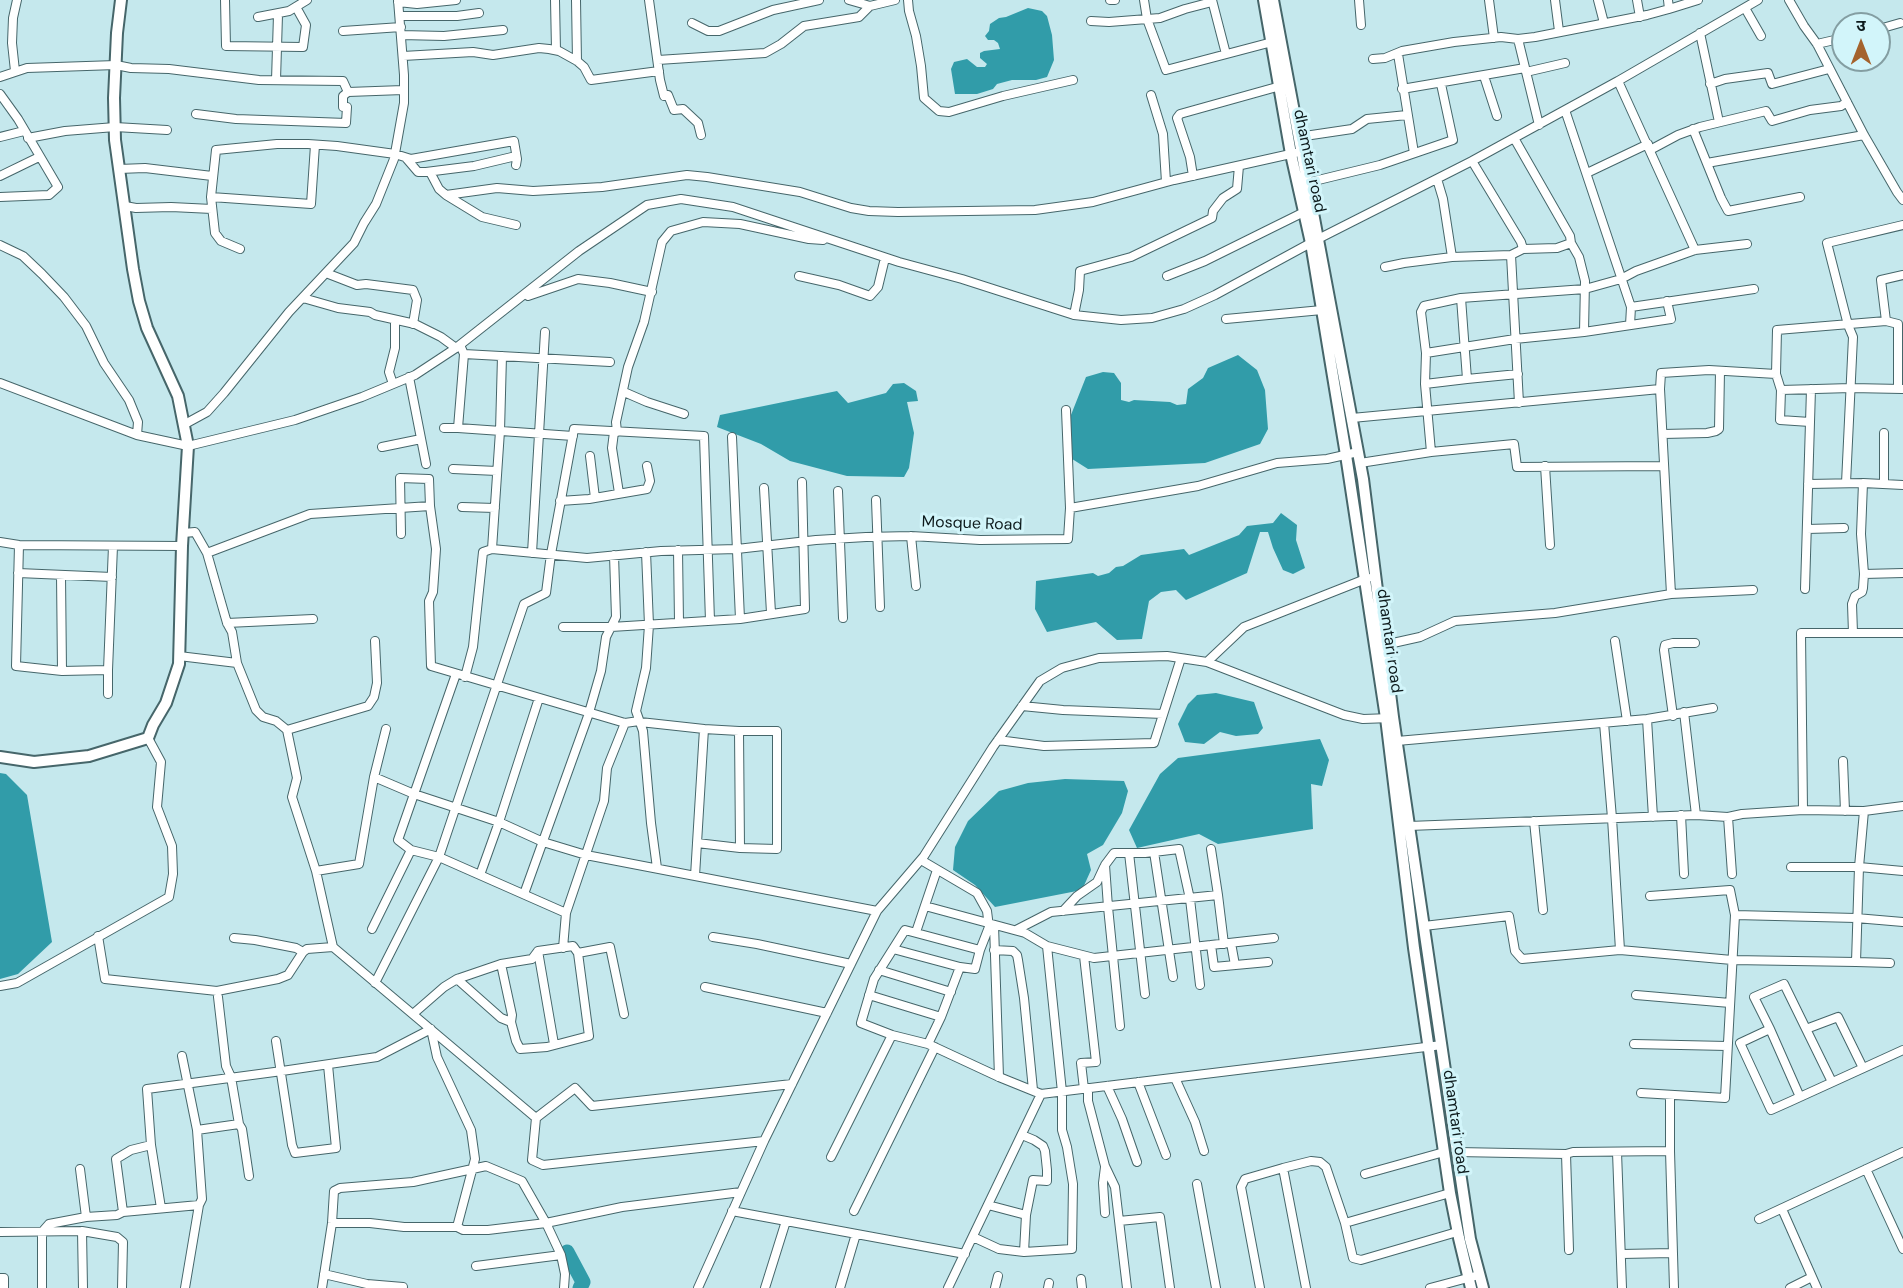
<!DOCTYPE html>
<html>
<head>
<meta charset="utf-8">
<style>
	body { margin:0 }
	#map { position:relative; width:1903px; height:1288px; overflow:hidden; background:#c5e8ed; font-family:"DM Sans","Noto Sans Devanagari",sans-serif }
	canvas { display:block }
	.north { position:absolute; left:1831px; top:12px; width:60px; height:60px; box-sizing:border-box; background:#d2f5fa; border:2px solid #849ea2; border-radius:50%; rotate:0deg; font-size:16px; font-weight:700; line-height:24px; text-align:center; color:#0e1b1d }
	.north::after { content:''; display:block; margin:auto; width:21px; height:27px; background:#a4632d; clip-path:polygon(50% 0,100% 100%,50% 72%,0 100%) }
</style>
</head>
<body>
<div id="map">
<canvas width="1903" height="1288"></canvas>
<div class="north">उ</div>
</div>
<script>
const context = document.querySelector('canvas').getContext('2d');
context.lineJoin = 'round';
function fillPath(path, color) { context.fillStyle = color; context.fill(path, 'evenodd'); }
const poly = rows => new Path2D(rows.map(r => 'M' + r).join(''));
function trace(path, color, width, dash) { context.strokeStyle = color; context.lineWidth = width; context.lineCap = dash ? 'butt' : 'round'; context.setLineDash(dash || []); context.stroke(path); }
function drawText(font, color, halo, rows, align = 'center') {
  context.font = font + ' "DM Sans",sans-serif'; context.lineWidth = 6; context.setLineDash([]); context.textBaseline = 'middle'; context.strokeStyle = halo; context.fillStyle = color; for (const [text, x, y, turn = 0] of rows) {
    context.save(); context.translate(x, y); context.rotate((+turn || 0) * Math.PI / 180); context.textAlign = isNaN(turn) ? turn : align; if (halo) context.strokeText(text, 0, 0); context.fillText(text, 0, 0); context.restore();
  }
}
fillPath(poly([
	[1028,8,1042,11,1047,16,1052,35,1054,60,1047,77,1036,80,1012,80,997,84,993,89,977,94,955,94,951,69,954,62,967,59,977,67,985,67,987,64,980,58,980,53,984,51,1000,49,998,43,994,40,988,40,985,36,989,31,990,24,999,18,1006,17],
	[1238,355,1257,370,1265,390,1268,429,1260,444,1205,463,1088,469,1069,457,1069,420,1086,377,1103,372,1114,373,1121,383,1121,400,1129,402,1134,400,1170,402,1177,405,1186,404,1188,389,1203,378,1208,368],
	[904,383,916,391,918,401,907,402,914,433,909,468,904,477,847,476,790,461,761,444,717,427,720,415,837,391,848,403,886,393,893,384],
	[1281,513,1297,525,1296,540,1305,568,1293,574,1283,570,1273,548,1268,532,1260,532,1247,573,1186,600,1176,590,1161,592,1149,601,1142,639,1117,640,1096,622,1047,632,1035,609,1036,581,1093,573,1098,576,1109,573,1116,567,1123,566,1141,555,1184,549,1189,555,1239,535,1247,526,1273,523],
	[1216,693,1254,702,1263,728,1258,734,1236,736,1220,732,1204,744,1185,742,1178,724,1188,704,1197,695],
	[1320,739,1329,760,1322,786,1311,784,1313,829,1218,844,1199,834,1137,848,1129,830,1160,774,1178,758],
	[0,773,6,774,27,795,52,942,18,974,0,979],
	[1065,779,1124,781,1128,791,1122,813,1103,845,1087,854,1091,870,1082,890,995,907,975,885,953,870,955,847,968,821,999,791,1028,783]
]), '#319ca9');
trace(poly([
	[567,1252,583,1282,580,1288]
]), '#319ca9', 15);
const street = poly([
	[225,0,226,46,303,47,306,25,296,7],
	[555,0,556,50],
	[576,0,577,61],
	[649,0,660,80,664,96,668,95,674,110,683,109,698,123,701,135],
	[849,0,870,6],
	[908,0,909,11,916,36,921,66,924,98,939,111,949,112,1003,96,1073,80],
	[1110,0,1115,0],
	[1144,0,1147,19,1166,70,1276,41],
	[1212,0,1226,54],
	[1359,0,1361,25],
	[1489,0,1494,38],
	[1555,0,1559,31],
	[1598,0,1604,23],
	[1637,0,1640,17],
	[1668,0,1669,9,1698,0],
	[1789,0,1804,26,1817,44,1864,135,1897,192,1903,200],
	[398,2,417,4,456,0],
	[1745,8,1761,36],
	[400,16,457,16,479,13],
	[258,17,289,11,307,0],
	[1091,21,1109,22,1160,18,1185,9,1212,2],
	[692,23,708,31,719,31,773,10,819,0],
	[1879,29,1900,23],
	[343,31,401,27],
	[1700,33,1719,122],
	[401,35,444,36,503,30],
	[1518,39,1539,125],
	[1817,44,1843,38],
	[1398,54,1414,153],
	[403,56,473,52,493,55,539,48,549,49,559,51,577,61,584,67,591,80,659,71],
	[1373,59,1385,58,1402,51,1454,42,1501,37,1518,39,1535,37,1647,15,1669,9],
	[658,60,765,53,781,44,804,26,859,17,870,6,895,0],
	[15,71,12,43,13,18,17,0],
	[1526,72,1565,63],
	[1484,76,1497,116],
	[0,77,27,68,116,65,131,68,169,69,259,80,343,81,348,92,403,90],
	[276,80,278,15],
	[1618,81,1695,250],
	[1710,84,1725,79,1768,73,1772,84,1829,69],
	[1402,89,1525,68],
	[0,94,18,119,58,187,49,195,0,197],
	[1151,95,1163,134,1166,182],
	[1565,110,1631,307,1630,325],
	[196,114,236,119,346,123,347,107,343,107,343,96,348,92],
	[1693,129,1721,198,1728,211,1800,197],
	[0,137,24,131],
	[1298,137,1352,129,1367,119,1407,115],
	[28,138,65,131,115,127,167,130],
	[1514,138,1570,236,1571,243],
	[1650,150,1678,135,1700,127,1766,111,1772,121,1810,110,1841,106,1847,102],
	[406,158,418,172,426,172,474,166,516,156],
	[1472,161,1521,242,1523,249],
	[1707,163,1864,135],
	[119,169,145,168,212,176],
	[430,172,439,189,446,195,497,188,533,191,602,187,687,175,707,177,800,192,851,208,869,211,898,212,1035,210,1093,202,1174,180,1295,153],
	[1587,173,1648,144],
	[0,176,39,157],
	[1193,176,1190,157,1177,118,1180,114,1284,85],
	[1437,179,1443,199,1452,257],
	[1306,183,1380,165,1453,140,1441,84],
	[446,195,482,217,516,225],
	[211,197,216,150,277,144,308,144,337,146,395,154,411,159,514,141,517,159,516,165],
	[125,206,136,208,171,207,212,209],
	[0,245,23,256,42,274,64,297,86,326,104,363,129,400,138,422,137,435],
	[240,249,221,241,215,233,211,197,311,204,315,145],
	[1511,255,1519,403],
	[1385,267,1404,263,1452,257,1511,255,1523,249,1557,248,1571,243,1579,257,1585,281,1584,332],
	[326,273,357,285,366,284,413,290,417,300,413,324],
	[799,276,839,285,870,296,878,287,885,258],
	[1167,276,1205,261,1304,212],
	[528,296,578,279,610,283,652,292],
	[303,298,338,308,370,312,375,315,415,324,441,337,456,348],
	[1461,298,1467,379,1518,374],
	[1631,307,1754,289],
	[1074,315,1079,290,1080,271,1131,257,1212,218,1213,211,1223,198,1237,189,1239,166],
	[1226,319,1322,310],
	[1886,321,1881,280,1903,275],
	[460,345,464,354,458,428,573,436],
	[1426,353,1515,339,1584,332,1671,319,1667,301],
	[464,354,610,362],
	[409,377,426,464],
	[0,383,137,435,188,446,295,420,362,397,415,375,456,348,579,251,647,205,681,199,733,207,899,262,962,279,1074,315,1121,320,1152,318,1184,309,1215,295,1318,239,1472,161,1618,81,1758,0],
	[393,384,389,372,395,348,395,320],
	[1425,384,1467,379],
	[1660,389,1671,594],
	[1781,390,1851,388,1902,389],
	[624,392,647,402,684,414],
	[1066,410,1070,508],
	[1352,418,1660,389,1661,373,1709,370,1776,374],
	[1810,422,1780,420,1781,390,1776,374,1777,330,1886,321,1898,324,1898,388],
	[185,424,207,412,224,393,289,312,354,243,364,223,376,204,394,159,404,103,404,75,398,0],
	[444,428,458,428],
	[614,432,612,448,619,493],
	[617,432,616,422,628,367,644,322,662,242,671,231,703,222,740,224,809,239,823,240],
	[1663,434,1707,433,1716,431,1719,429,1720,371],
	[732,437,740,619],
	[382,447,421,439],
	[1431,452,1425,384,1426,353,1421,312,1424,306,1461,298,1585,289,1621,279,1636,271,1695,250,1747,244],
	[590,456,595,498],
	[1360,463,1431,452,1514,444,1517,467,1664,466],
	[1545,466,1550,545],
	[453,469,497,471],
	[1846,483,1853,337,1848,325,1827,243,1903,225],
	[1863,483,1861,534,1864,574,1903,573],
	[1808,484,1863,483,1903,485],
	[1884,484,1884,433],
	[764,488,771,613],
	[838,491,843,618],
	[876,500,880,607],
	[560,501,589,499,647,489,650,481,647,466],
	[462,507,495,508],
	[1807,529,1844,528],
	[183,533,195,532,207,553,227,623,232,632,237,663,256,710,263,717,276,721,287,730],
	[401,534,400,478,429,479,430,506],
	[911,536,916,586],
	[0,542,19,545,182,546],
	[19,545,16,666,62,671,108,670,113,546],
	[492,549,587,558,661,551,737,549,816,540,866,537,911,536,980,540,1068,539,1070,508,1198,486,1277,463,1327,459,1358,452],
	[678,550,679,622],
	[646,552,649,625,646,668,636,711,643,731,651,823,657,868],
	[207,553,310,514,430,506,436,549,433,592,429,601,431,666,625,723,639,721],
	[532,553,545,332],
	[18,573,112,577],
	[61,575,62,671],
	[1805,589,1811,389],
	[227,623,313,619],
	[563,627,611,627,740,619,805,609,802,482],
	[1853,633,1852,604,1855,596,1862,592,1863,588,1864,574],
	[375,641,377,683,374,697,368,706,287,730,297,778,292,797,316,871,333,947,536,1118,575,1088,592,1106,792,1084],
	[1615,641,1627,721],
	[1384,645,1420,637,1455,621,1555,613,1671,594,1753,590],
	[179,656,237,663],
	[1207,662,1244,627,1368,578],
	[108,670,108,694],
	[456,674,398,840,411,850,439,857,566,913,604,801,607,768,625,723],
	[465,677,473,647,483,552,492,549,500,431,502,356],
	[1022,706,1063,710,1163,714],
	[1684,712,1696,815],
	[1673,716,1664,650,1665,645,1673,643,1695,643],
	[1647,719,1653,817],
	[640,722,704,729],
	[1604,723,1612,818,1620,950],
	[739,731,777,731,777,849,740,848],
	[998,740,1044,746,1154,743,1181,658],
	[1397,741,1647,719,1713,708],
	[1843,761,1845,811],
	[374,777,414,794,499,822,543,842,586,855,877,911],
	[1803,810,1801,633,1903,633],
	[1681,815,1684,874],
	[1728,817,1732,874],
	[1534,821,1543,910],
	[1409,826,1696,815,1728,817,1742,814,1803,810,1864,811,1903,806],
	[1211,849,1218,895],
	[1154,852,1173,977],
	[1129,853,1145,994],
	[921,860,977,893,987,911,989,927,980,950,905,930,874,979,861,1023,892,1035,928,1044,999,1077,1041,1094,948,1288],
	[1791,867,1859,867,1903,871],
	[316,871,359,864,374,777,386,729],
	[480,875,499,822,539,698],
	[695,876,697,843,704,729,739,731,740,848,697,843],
	[524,894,588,716,601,671,606,637,616,617,614,555],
	[925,906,1025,933,1047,946,1094,958,1274,938],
	[1063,911,1077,896,1097,882,1104,867],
	[1735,915,1856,918,1903,922],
	[994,925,999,1077],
	[1424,926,1509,916,1515,951,1522,959,1620,950,1732,960,1856,962,1859,867,1864,811],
	[372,929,411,850],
	[1016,930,1051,912,1218,895,1224,944],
	[916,932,937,870],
	[98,936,105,979,217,991,278,979,288,975,303,952,307,949,333,947],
	[713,937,757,944,851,964],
	[234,938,255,940,296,948,303,952],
	[1231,943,1235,965],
	[1211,945,1214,967,1268,962],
	[563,948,566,913],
	[893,949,960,967],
	[994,950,1013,951,1017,955,1018,960,1024,998,1033,1090],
	[538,951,554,1044],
	[1856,962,1890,963],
	[501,964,512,1015,511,1022,516,1041,520,1049,547,1047,589,1036,578,953],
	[879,970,951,992],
	[457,979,501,1018,511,1022],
	[375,983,439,857,524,604,546,593,551,554,574,429,704,436,710,621],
	[0,986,17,983,169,897,173,874,172,846,157,807,161,762,148,738],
	[705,987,827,1013],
	[869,995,941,1017,928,1044],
	[1636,995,1730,1003],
	[218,997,226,1066,231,1077,239,1124,242,1129,249,1176],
	[413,1014,444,987,457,979,501,964,532,959,538,951,573,946,578,953,610,947,624,1014],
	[941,1017,960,967,975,969,980,950],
	[1120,1026,1108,907,1105,865,1114,853,1145,853,1179,849,1190,899,1200,985],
	[1770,1029,1800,1097],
	[1806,1029,1838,1017,1863,1068],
	[276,1041,292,1145,295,1153,336,1148,328,1065],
	[1634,1044,1727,1046],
	[182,1056,197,1130,202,1199,199,1205,185,1288],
	[1175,1078,1195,1122,1204,1151],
	[1138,1082,1166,1155],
	[1832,1082,1784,984,1754,997,1770,1029,1740,1043,1771,1110,1789,1102,1903,1050],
	[1107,1086,1122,1119,1137,1162],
	[1088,1088,1088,1101,1105,1166,1115,1187,1127,1288],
	[1084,1089,1081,1063,1096,1062,1084,956],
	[1641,1093,1725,1098,1735,915,1730,890,1650,896],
	[1041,1094,1442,1045],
	[1670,1095,1670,1151,1674,1288],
	[536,1118,532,1160,543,1165,764,1141],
	[197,1130,239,1124],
	[1022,1135,1034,1140,1043,1146,1045,1151,1047,1170,1047,1181,1033,1180,1026,1215],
	[1457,1152,1566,1154,1573,1152,1670,1151],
	[1617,1152,1622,1288],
	[1566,1154,1569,1250],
	[831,1157,892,1035],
	[1105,1167,1103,1183,1105,1213],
	[1283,1168,1306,1288],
	[80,1169,86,1217],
	[1866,1169,1903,1249],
	[1365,1174,1444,1152],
	[1197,1184,1216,1288],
	[988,1205,1026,1215,1024,1252],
	[161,1208,151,1145,147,1089,282,1071,377,1057,431,1029,437,1057,471,1130,475,1159,457,1227],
	[1782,1209,1817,1288],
	[732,1211,965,1254],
	[854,1211,935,1047],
	[123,1212,116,1159,131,1150,151,1145],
	[1759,1219,1903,1152],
	[1119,1221,1160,1217,1170,1288],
	[332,1223,370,1223,404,1227,457,1227,463,1230,488,1230,546,1223,622,1207,741,1192],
	[1345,1223,1450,1193],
	[82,1231,117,1237,123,1242,122,1288],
	[0,1232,82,1231,83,1288],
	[973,1237,999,1249,1024,1252,1072,1249,1073,1184,1067,1147,1062,1130,1062,1092,1047,946],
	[1622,1254,1672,1253],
	[476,1266,561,1255],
	[324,1274,367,1284,403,1287],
	[0,1278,4,1278,4,1288],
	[1081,1279,1082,1288],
	[42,1288,42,1232,49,1224,86,1217,117,1215,123,1212,199,1205],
	[322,1288,332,1223,334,1191,340,1188,413,1182,486,1166,522,1181,546,1223,561,1255,565,1274,564,1288],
	[698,1288,764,1141,877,911,924,856,993,747,1040,681,1062,668,1099,658,1167,656,1207,662,1344,715,1363,719,1391,718],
	[765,1288,786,1221],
	[840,1288,856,1234],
	[995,1288,998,1276],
	[1048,1288,1049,1283],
	[1260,1288,1241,1187,1245,1179,1283,1168,1311,1161,1320,1162,1326,1167,1345,1223,1353,1258,1361,1260,1457,1232],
	[1430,1288,1479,1275],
	[1790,1288,1812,1277]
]);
const secondary = poly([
	[1264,0,1291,154,1311,243,1346,455,1386,718,1414,948,1450,1193,1459,1238,1471,1288],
	[1273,0,1363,479,1393,717,1457,1152,1470,1239,1483,1288],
	[0,757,34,762,89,756,148,738,153,725,166,703,179,664,182,546,188,446,178,396,147,328,139,301,133,269,115,140,114,98,117,33,121,0]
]);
trace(street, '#46666a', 10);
trace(secondary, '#46666a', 14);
trace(street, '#fff', 8);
trace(secondary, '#fff', 10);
drawText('16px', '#0e1b1d', '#d2f5fa', [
	["dhamtari road",1309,161,78],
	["Mosque Road",972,524,2],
	["dhamtari road",1389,641,82],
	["dhamtari road",1455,1122,82]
]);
</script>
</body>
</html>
